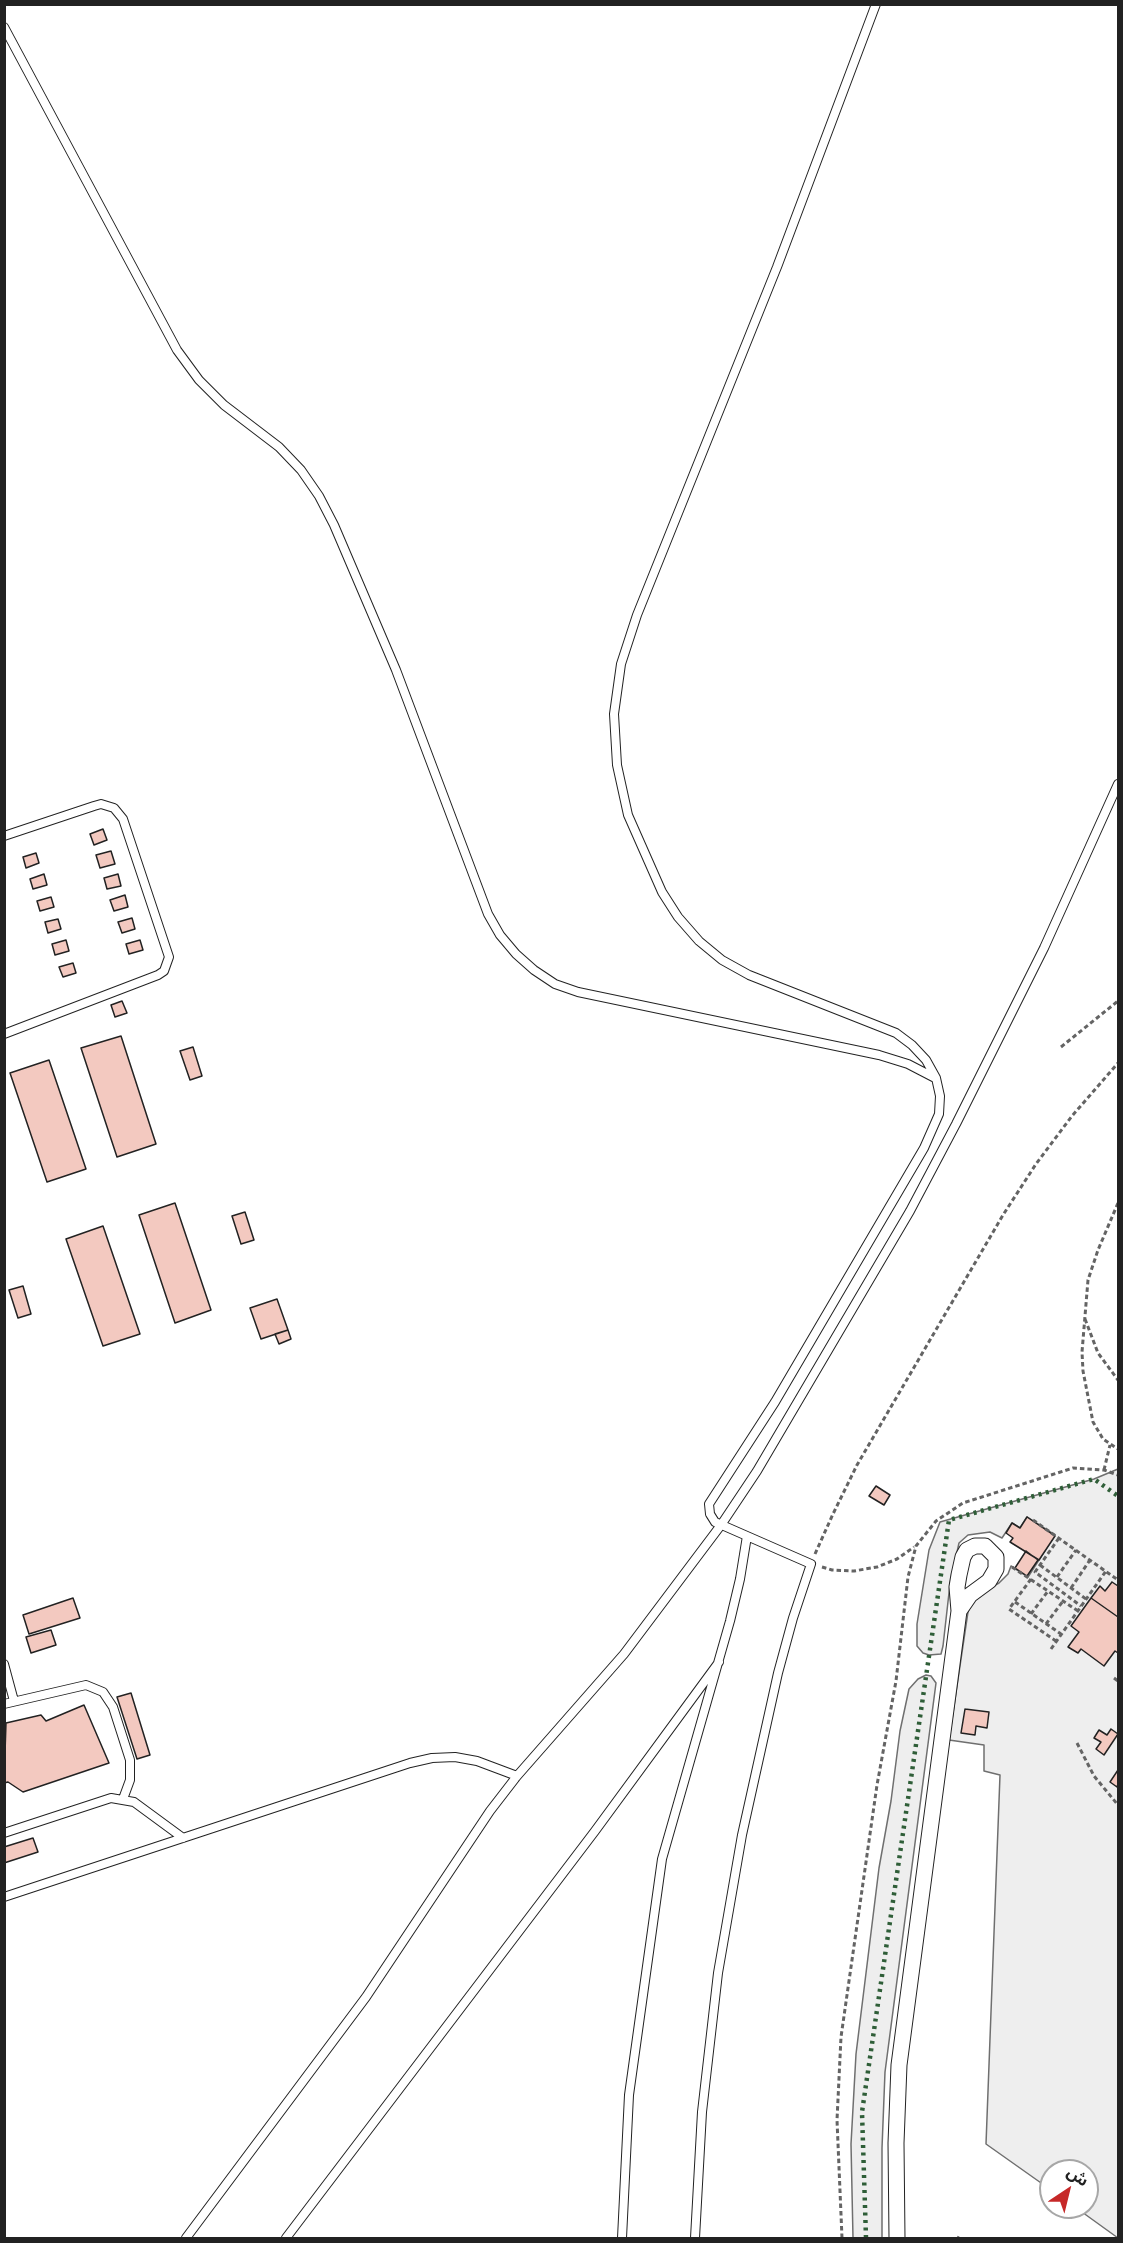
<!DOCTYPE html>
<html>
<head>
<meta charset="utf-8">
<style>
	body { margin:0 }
	#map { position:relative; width:1123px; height:2243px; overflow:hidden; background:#fff; font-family:"Titillium Web","Noto Sans Arabic",sans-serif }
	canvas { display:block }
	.frame { position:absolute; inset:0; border:6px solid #222; pointer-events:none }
	.north { position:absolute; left:1039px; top:2159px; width:60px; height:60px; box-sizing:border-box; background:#fff; border:2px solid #a7a7a7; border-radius:50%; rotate:35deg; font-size:16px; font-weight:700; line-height:24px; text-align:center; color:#222 }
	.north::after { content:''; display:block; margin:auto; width:21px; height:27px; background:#c62828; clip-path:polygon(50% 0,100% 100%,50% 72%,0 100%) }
</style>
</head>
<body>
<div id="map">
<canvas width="1123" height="2243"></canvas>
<div class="frame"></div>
<div class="north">ش</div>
</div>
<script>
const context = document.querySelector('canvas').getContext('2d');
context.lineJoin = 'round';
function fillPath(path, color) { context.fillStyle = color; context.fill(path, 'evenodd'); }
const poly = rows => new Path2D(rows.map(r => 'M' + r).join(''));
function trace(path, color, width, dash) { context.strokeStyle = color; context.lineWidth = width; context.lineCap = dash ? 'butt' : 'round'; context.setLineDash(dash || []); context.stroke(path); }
const green = poly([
	[1118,1469,1118,2238,1075,2207,1087,2207,1087,2171,1051,2171,1051,2190,986,2144,1000,1775,984,1771,984,1745,949,1740,968,1612,972,1602,981,1593,999,1583,1008,1574,1011,1566,1028,1577,1055,1535,1027,1517,1020,1528,1012,1523,1002,1538,990,1532,968,1535,959,1543,950,1584,943,1646,941,1654,929,1655,923,1653,917,1646,917,1624,929,1550,940,1522,1094,1479,1118,1469],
	[926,1675,931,1676,936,1683,885,2072,882,2148,882,2238,853,2238,851,2144,856,2054,879,1868,891,1801,900,1731,909,1689,918,1679,926,1675]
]);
fillPath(green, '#eee');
trace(green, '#6f6f6f', 1.5);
const building = poly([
	[103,829,107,840,94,845,90,834,103,829],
	[111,851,115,864,100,868,96,855,111,851],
	[36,853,39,863,26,868,23,857,36,853],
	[44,874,47,885,33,889,30,879,44,874],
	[118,874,121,886,107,889,104,878,118,874],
	[125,895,128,907,114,911,110,900,125,895],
	[51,897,54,907,40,911,37,901,51,897],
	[132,918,135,929,122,933,118,922,132,918],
	[58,919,61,929,48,933,45,922,58,919],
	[66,940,69,951,55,955,52,944,66,940],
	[140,940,143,950,129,954,126,944,140,940],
	[73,963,76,973,63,977,59,967,73,963],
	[122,1001,127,1013,115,1017,111,1005,122,1001],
	[121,1036,156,1144,117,1157,81,1048,121,1036],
	[193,1047,202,1076,190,1080,180,1051,193,1047],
	[49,1060,86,1169,47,1182,10,1073,49,1060],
	[175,1203,211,1310,175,1323,139,1215,175,1203],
	[245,1212,254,1240,241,1244,232,1216,245,1212],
	[103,1226,140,1334,103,1346,66,1239,103,1226],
	[23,1286,31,1314,18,1318,9,1290,23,1286],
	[277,1299,288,1330,261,1339,250,1308,277,1299],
	[288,1330,291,1339,279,1344,275,1334,288,1330],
	[876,1486,890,1495,884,1505,869,1496,876,1486],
	[1027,1517,1055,1536,1039,1560,1010,1542,1013,1538,1006,1533,1012,1523,1020,1528,1027,1517],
	[1026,1551,1038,1560,1027,1576,1015,1568,1026,1551],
	[1112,1582,1118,1586,1118,1617,1091,1598,1100,1586,1105,1591,1112,1582],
	[73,1598,80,1618,29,1634,23,1615,73,1598],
	[1091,1598,1118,1617,1118,1653,1115,1651,1104,1666,1081,1649,1078,1653,1068,1647,1079,1632,1071,1626,1091,1598],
	[51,1630,56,1645,31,1653,26,1637,51,1630],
	[131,1693,150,1755,137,1759,117,1697,131,1693],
	[84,1705,109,1763,23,1792,8,1782,4,1783,6,1723,41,1715,46,1721,84,1705],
	[965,1709,989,1712,987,1728,976,1726,975,1735,961,1733,965,1709],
	[1111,1729,1118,1734,1104,1755,1096,1749,1101,1742,1094,1738,1099,1730,1107,1735,1111,1729],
	[1118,1770,1118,1784,1117,1787,1110,1782,1118,1770],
	[33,1838,38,1852,4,1863,4,1847,33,1838]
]);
fillPath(building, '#f3c9c0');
trace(building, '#222', 1.5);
const lane = poly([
	[4,27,177,350,199,380,224,405,279,447,301,470,319,496,334,525,396,670,488,914,500,935,516,954,534,970,555,984,578,992,879,1055,908,1064,935,1078],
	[4,836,94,806,101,804,114,808,123,819,169,957,164,971,158,975,4,1034],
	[4,1664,14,1701],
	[4,1704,86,1685,103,1692,113,1707,130,1760,130,1780,123,1799],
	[4,1833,111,1798,134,1802,183,1838],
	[4,1897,410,1763,432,1758,455,1757,477,1761,517,1776],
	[186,2238,366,1997,490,1811,517,1776,624,1654,721,1525,757,1471,910,1211,956,1124,1044,948,1118,784],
	[286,2238,595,1831,719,1662],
	[622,2238,629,2095,662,1859,730,1621,740,1579,747,1536],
	[695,2238,702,2112,718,1973,742,1835,778,1673,793,1618,811,1564,715,1522,710,1514,709,1504,775,1402,924,1148,939,1114,940,1096,936,1078,926,1060,912,1045,896,1033,749,975,722,960,699,941,678,917,662,892,628,815,617,765,614,714,621,664,637,615,777,267,876,4]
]);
const street = poly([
	[897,2238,896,2143,899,2065,959,1611,957,1587,959,1575,963,1557,967,1550,975,1546,985,1546,996,1557,996,1569,989,1581,970,1595,959,1611]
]);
trace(lane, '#222', 10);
trace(street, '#222', 17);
trace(poly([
	[1061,1047,1118,1001],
	[1118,1203,1098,1250,1088,1280,1082,1352,1083,1371,1093,1422,1103,1439,1118,1449],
	[1085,1319,1098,1353,1118,1380],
	[1104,1470,1110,1445],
	[1033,1520,1118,1580],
	[1059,1538,1035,1572,1081,1606],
	[815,1554,833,1514,857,1465,1003,1215,1036,1164,1072,1116,1118,1063],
	[1040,1565,1086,1599],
	[822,1567,832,1570,854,1571,877,1567,897,1559,914,1547],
	[1012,1567,1078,1611],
	[1057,1577,1076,1550],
	[1031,1579,1009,1609,1056,1641],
	[1071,1588,1090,1560],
	[1015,1602,1061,1634],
	[1031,1614,1048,1591],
	[1046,1624,1063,1601],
	[1051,1649,1106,1571],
	[1114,1678,1118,1681],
	[1077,1743,1094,1776,1118,1805],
	[957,2237,959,2238],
	[842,2238,837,2120,841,2037,877,1785,896,1681,908,1577,916,1546,936,1521,963,1503,1073,1468,1104,1470,1118,1475]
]), '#646464', 3, [4.5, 3]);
trace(lane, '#fff', 8);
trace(street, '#fff', 15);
trace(poly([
	[866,2238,862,2112,949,1520,1094,1479,1118,1496]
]), '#2f5e38', 4.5, [3, 4.5]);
</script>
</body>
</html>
